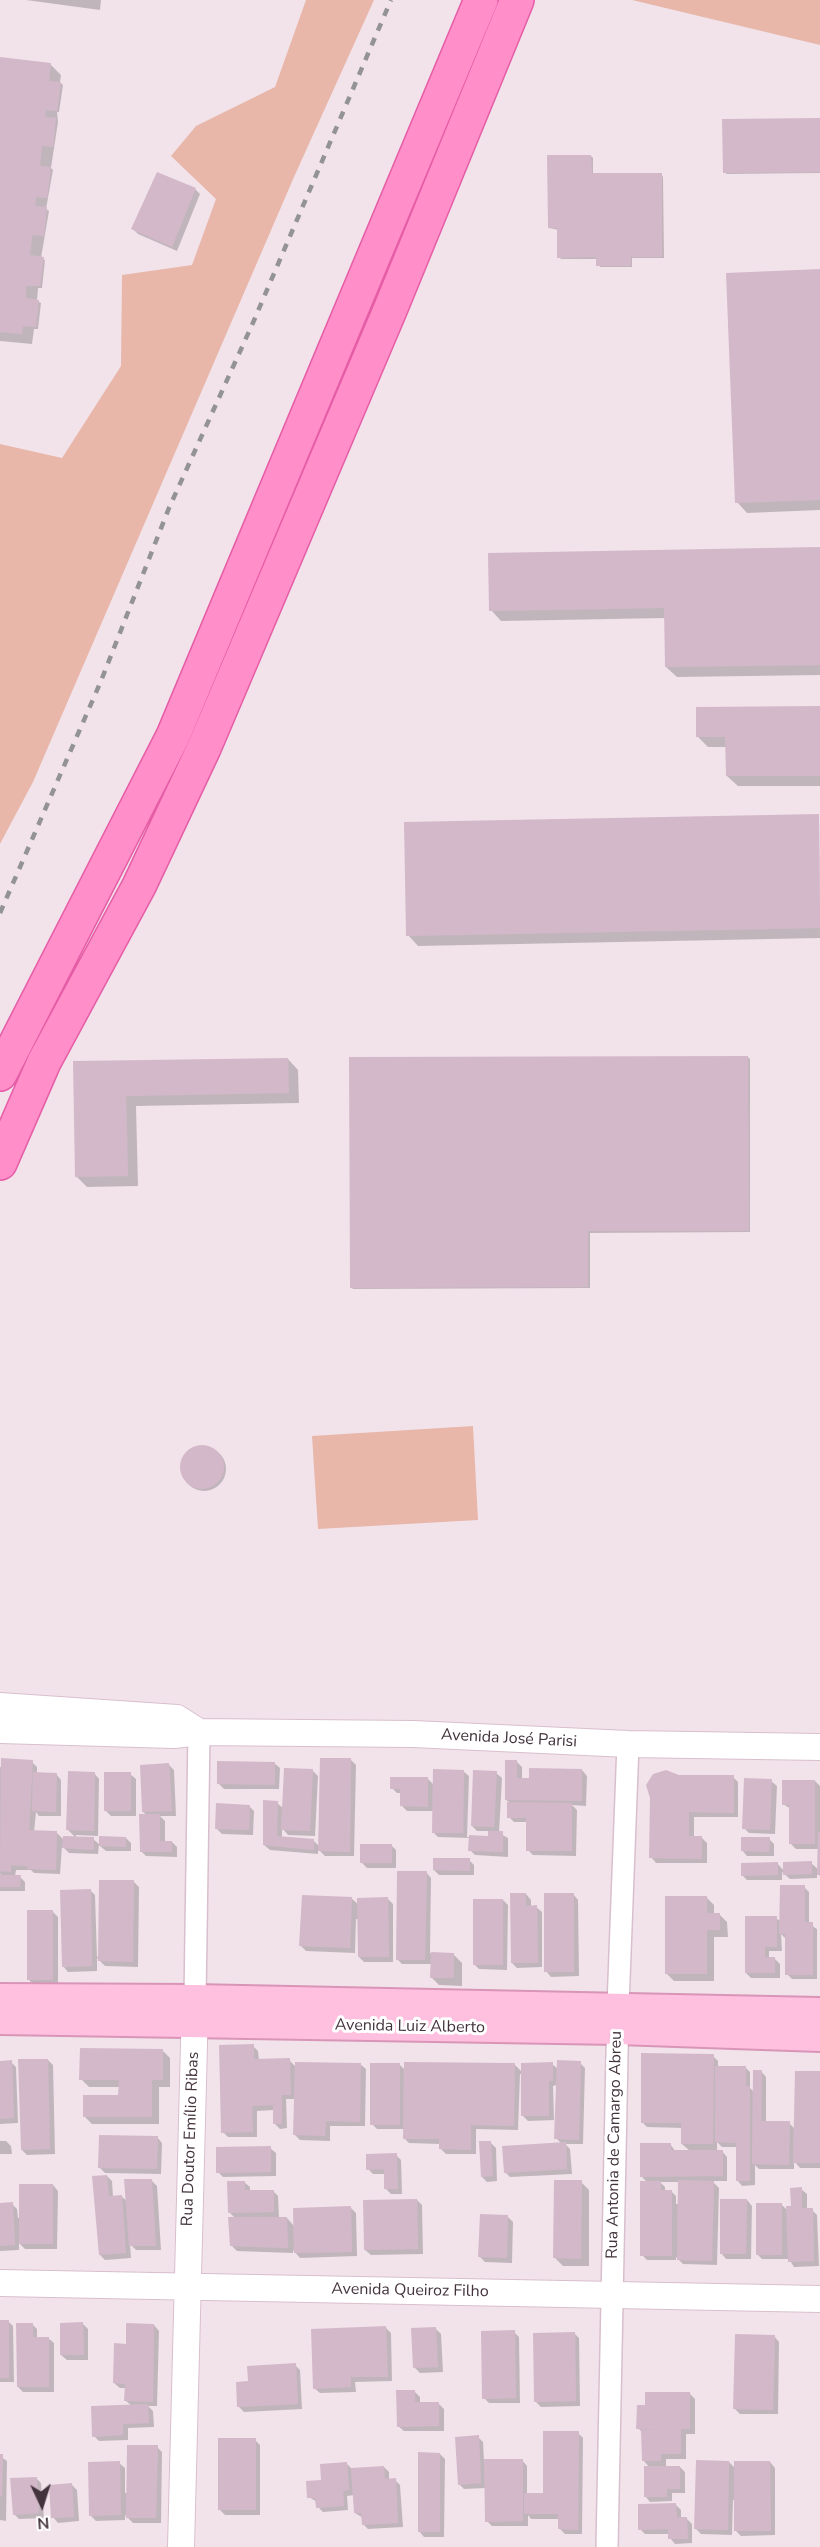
<!DOCTYPE html>
<html>
<head>
<meta charset="utf-8">
<style>
	body { margin:0 }
	#map { position:relative; width:820px; height:2547px; overflow:hidden; background:#f2e3eb; font-family:"Nunito Sans",sans-serif }
	canvas { display:block }
	.north { position:absolute; left:12px; top:2475px; width:60px; height:60px; -webkit-text-stroke:4px #fff; paint-order:stroke; rotate:176deg; font-size:16px; font-weight:700; line-height:24px; text-align:center; color:#43333d }
	.north::after { content:''; display:block; margin:auto; width:21px; height:27px; background:#43333d; clip-path:polygon(50% 0,100% 100%,50% 72%,0 100%) }
</style>
</head>
<body>
<div id="map">
<canvas width="820" height="2547"></canvas>
<div class="north">N</div>
</div>
<script>
const context = document.querySelector('canvas').getContext('2d');
context.lineJoin = 'round';
function fillPath(path, color) { context.fillStyle = color; context.fill(path, 'evenodd'); }
const poly = rows => new Path2D(rows.map(r => 'M' + r).join(''));
function trace(path, color, width, dash) { context.strokeStyle = color; context.lineWidth = width; context.lineCap = dash ? 'butt' : 'round'; context.setLineDash(dash || []); context.stroke(path); }
function drawText(font, color, halo, rows, align = 'center') {
  context.font = font + ' "Nunito Sans",sans-serif'; context.lineWidth = 6; context.setLineDash([]); context.textBaseline = 'middle'; context.strokeStyle = halo; context.fillStyle = color; for (const [text, x, y, turn = 0] of rows) {
    context.save(); context.translate(x, y); context.rotate((+turn || 0) * Math.PI / 180); context.textAlign = isNaN(turn) ? turn : align; if (halo) context.strokeText(text, 0, 0); context.fillText(text, 0, 0); context.restore();
  }
}
fillPath(poly([
	[306,0,374,0,294,177,33,782,0,844,0,444,62,458,121,366,122,275,192,265,216,199,171,156,196,126,275,87],
	[632,0,820,0,820,45],
	[473,1426,478,1520,318,1529,312,1436]
]), '#e8b7aa');
fillPath(poly([
	[26,0,101,0,100,10],
	[0,59,50,64,61,75,60,82,63,85,59,112,57,112,58,122,51,168,53,170,46,209,49,211,41,258,45,260,42,288,38,288,37,301,41,303,38,329,34,329,32,344,0,341],
	[820,120,820,173,727,174,724,172],
	[591,156,593,158,593,175,661,174,663,177,664,258,632,258,632,267,600,267,598,259,561,259,559,257,559,230,549,228],
	[195,189,200,194,177,251,138,234,133,229],
	[820,270,820,510,747,513,737,502],
	[820,549,820,675,677,677,666,667,665,618,501,621,491,610],
	[820,708,820,786,738,786,727,776,727,747,708,747,698,737],
	[819,815,820,938,418,946,408,935],
	[748,1057,750,1059,750,1232,590,1233,590,1288,353,1289,351,1287],
	[288,1059,298,1070,299,1103,136,1106,138,1186,87,1187,76,1176,74,1063],
	'182 1469a22 22 0 1 1 44 0a22 22 0 1 1-44 0Z',
	[351,1760,356,1765,354,1856,325,1856,318,1849,318,1854,270,1850,264,1845,277,1803,284,1809,313,1771,318,1776,315,1836,288,1835,282,1828,282,1838,313,1840,320,1847],
	[32,1762,37,1767,37,1774,56,1774,61,1780,61,1816,39,1816,36,1812,34,1832,57,1833,64,1840,76,1838,68,1830,94,1773,99,1779,98,1836,76,1835,76,1838,93,1839,99,1844,98,1854,69,1853,62,1846,60,1874,34,1873,31,1870,16,1870,15,1877,20,1877,25,1882,25,1891,0,1891,0,1876,2,1876,0,1874,0,1767],
	[517,1762,522,1767,522,1779,582,1770,587,1776,586,1806,572,1805,577,1810,576,1856,533,1855,528,1850,528,1822,514,1822,509,1817,509,1802,506,1800],
	[274,1763,280,1768,279,1789,224,1789,218,1783],
	[169,1765,174,1770,176,1816,160,1816,165,1821,165,1842,172,1842,177,1847,177,1857,146,1856,141,1851,147,1815,143,1812],
	[463,1771,469,1776,467,1837,490,1838,490,1831,477,1831,472,1826,496,1773,502,1778,499,1833,508,1838,508,1857,475,1855,470,1850,470,1838,438,1837,433,1832,434,1811,407,1811,402,1806,402,1793,397,1793,392,1788,427,1778,434,1785],
	[130,1774,136,1779,136,1816,111,1816,106,1811],
	[679,1776,733,1777,738,1782,738,1817,694,1817,694,1837,702,1838,707,1843,707,1863,656,1863,651,1857],
	[771,1781,777,1786,775,1834,749,1833,744,1828],
	[815,1781,820,1786,820,1876,817,1872,817,1878,790,1879,782,1872,782,1880,747,1880,742,1875,777,1863,784,1871,811,1863,819,1870,819,1849,796,1849,791,1844,791,1809,783,1804],
	[249,1806,254,1811,253,1835,222,1834,217,1829],
	[126,1838,131,1843,131,1851,106,1851,100,1846],
	[769,1839,774,1844,774,1856,747,1856,742,1850],
	[391,1845,396,1850,396,1868,367,1868,362,1863],
	[469,1860,474,1865,474,1875,439,1875,434,1870],
	[426,1872,431,1878,430,1953,454,1955,462,1963,462,1986,439,1985,431,1977,432,1964,402,1964,397,1959],
	[134,1882,139,1887,138,1967,105,1966,97,1958,97,1971,68,1972,63,1966,90,1890,95,1895,97,1957,99,1957],
	[804,1887,809,1892,809,1924,817,1929,817,1979,792,1979,787,1974,787,1940,781,1934,782,1951,769,1951,769,1959,775,1959,780,1964,780,1978,751,1978,746,1973,776,1918,781,1922],
	[526,1894,531,1900,531,1907,536,1907,542,1912,542,1967,517,1968,512,1963],
	[573,1894,578,1900,579,1976,551,1977,546,1971],
	[706,1897,714,1905,714,1914,719,1914,727,1922,728,1937,714,1937,714,1981,674,1981,666,1973],
	[351,1898,359,1905,388,1899,393,1904,393,1962,364,1962,359,1957,359,1919,356,1919,355,1953,306,1951,301,1946],
	[503,1900,508,1905,507,1970,479,1969,474,1964],
	[53,1912,58,1917,58,1985,33,1984,28,1979],
	[253,2046,258,2051,259,2060,289,2060,296,2067,360,2064,366,2069,365,2126,330,2126,330,2141,300,2140,295,2135,295,2099,286,2099,287,2128,280,2129,274,2123,274,2110,257,2111,257,2137,228,2137,223,2132],
	[162,2050,170,2058,170,2087,159,2087,159,2124,92,2124,84,2116,120,2096,120,2087,89,2087,81,2079],
	[713,2056,718,2061,718,2067,745,2067,750,2072,750,2088,754,2092,761,2071,766,2077,766,2123,789,2123,795,2129,820,2073,820,2168,800,2168,794,2161,794,2169,759,2169,755,2165,755,2185,742,2186,737,2180,737,2147,722,2147,717,2142,717,2151,722,2151,727,2157,727,2181,712,2181,719,2188,717,2265,683,2264,676,2257,676,2260,647,2260,642,2255,647,2182,642,2177,670,2144,676,2152,691,2152,682,2144,683,2128,647,2127,642,2122],
	[660,2182,680,2182,679,2204,676,2204,676,2196,671,2191,665,2191,665,2187],
	[48,2060,53,2065,55,2154,27,2155,22,2150],
	[0,2062,11,2062,16,2067,18,2123,0,2124],
	[580,2063,585,2068,583,2144,565,2144,570,2149,572,2174,510,2177,505,2172,562,2144,556,2138,556,2120,528,2121,523,2116,522,2074,520,2074,518,2130,476,2129,476,2154,446,2154,441,2149,440,2144,409,2143,404,2138,404,2129,377,2129,372,2124,400,2065,405,2070,514,2064,522,2072,552,2064,558,2069],
	[557,2085,556,2120,554,2120,553,2086],
	[157,2137,162,2143,161,2174,105,2173,100,2168],
	[0,2141,6,2141,11,2146,12,2154,0,2154],
	[490,2142,496,2148,497,2181,487,2182,482,2177],
	[270,2148,276,2153,276,2176,223,2177,218,2172],
	[396,2155,401,2160,402,2194,391,2194,386,2189,385,2174,373,2174,368,2169],
	[107,2176,112,2181,113,2197,121,2196,128,2202,152,2181,157,2186,161,2250,136,2250,130,2244,131,2258,105,2260,100,2255],
	[244,2182,250,2187,250,2192,273,2191,278,2196,279,2218,287,2218,294,2226,351,2208,356,2213,357,2256,300,2258,293,2250,293,2253,237,2251,231,2245,235,2218,229,2212],
	[581,2182,589,2190,589,2266,563,2266,555,2258],
	[53,2185,58,2191,57,2249,25,2249,19,2243,19,2250,0,2251,0,2204,12,2204,17,2209,18,2218,20,2218],
	[801,2189,807,2194,807,2210,812,2210,817,2215,819,2266,794,2267,789,2259,762,2259,757,2254,782,2205,787,2210,792,2208],
	[417,2200,422,2205,423,2254,371,2255,365,2250],
	[747,2200,752,2206,751,2259,726,2259,721,2253],
	[508,2217,513,2222,512,2263,485,2262,480,2257],
	[0,2321,8,2321,13,2326,14,2382,0,2382],
	[32,2324,37,2329,37,2338,48,2338,54,2343,54,2392,23,2392,18,2387],
	[83,2324,88,2329,88,2360,67,2360,61,2355],
	[154,2325,159,2331,157,2406,148,2406,153,2411,154,2427,128,2428,128,2440,99,2441,94,2436,132,2406,126,2401,126,2388,120,2388,114,2383,127,2345],
	[386,2328,391,2333,392,2381,355,2382,356,2392,320,2393,314,2388],
	[436,2329,441,2334,443,2372,420,2373,415,2368],
	[514,2332,519,2337,520,2403,489,2403,484,2398],
	[574,2333,579,2338,580,2406,541,2407,536,2402],
	[774,2336,779,2342,778,2414,740,2414,735,2409],
	[295,2365,300,2370,302,2409,244,2412,239,2407,250,2383],
	[414,2391,420,2397,420,2404,438,2403,444,2409,444,2431,404,2431,398,2426],
	[690,2394,695,2399,695,2434,686,2434,686,2459,666,2459,666,2467,680,2467,685,2472,685,2493,672,2493,672,2501,650,2502,645,2496,650,2468,643,2460,643,2433,638,2428],
	[578,2433,583,2438,582,2534,565,2534,560,2529,560,2519,531,2519,528,2515,528,2526,492,2526,487,2521,486,2488,464,2489,459,2484,478,2437,483,2442,484,2461,522,2460,527,2466,527,2494,544,2494],
	[255,2440,260,2445,260,2515,225,2515,220,2510],
	[157,2447,162,2452,161,2523,133,2523,125,2515,125,2520,96,2521,90,2515,119,2463,125,2468,125,2493,128,2493],
	[440,2454,445,2459,444,2537,424,2537,419,2531],
	[0,2456,7,2461,6,2521,0,2520],
	[729,2462,736,2469,770,2462,775,2468,775,2535,741,2536,736,2531,736,2500,733,2500,732,2535,701,2534,696,2529],
	[347,2464,352,2469,384,2467,389,2472,389,2480,395,2480,400,2485,403,2527,368,2529,363,2524,363,2518,355,2513,354,2495,347,2496,348,2510,323,2512,318,2507,317,2502,309,2497,323,2481],
	[36,2478,41,2483,44,2518,19,2519,14,2514],
	[72,2485,77,2490,79,2521,58,2523,53,2517],
	[676,2505,681,2510,681,2519,687,2519,692,2524,692,2543,675,2544,670,2538,670,2534,645,2534,640,2529]
]), '#0003');
fillPath(poly([
	[0,57,51,63,49,81,61,82,57,111,46,110,45,117,56,118,53,147,42,146,40,166,51,167,47,198,36,197,35,206,47,207,44,236,32,235,30,255,44,257,40,286,26,286,26,298,39,300,36,327,23,326,22,334,0,332],
	[820,118,820,172,723,173,722,119],
	[547,155,591,155,592,173,662,173,662,257,631,257,631,266,596,266,596,257,557,258,557,228,548,228],
	[157,172,196,188,172,247,131,229],
	[820,269,820,500,735,503,726,273],
	[820,547,820,665,665,667,664,608,489,611,488,553],
	[820,706,820,776,726,776,725,737,696,737,696,707],
	[819,814,820,928,406,936,404,822],
	[748,1056,749,1231,588,1231,588,1287,350,1288,349,1057],
	[288,1058,289,1093,126,1096,128,1176,75,1177,73,1061],
	'180 1467a22 22 0 1 1 44 0a22 22 0 1 1-44 0Z',
	[1,1758,33,1760,29,1830,57,1831,56,1870,27,1869,27,1866,11,1865,11,1872,0,1871],
	[320,1758,351,1758,350,1852,318,1851],
	[505,1760,517,1760,517,1778,529,1778,529,1768,582,1769,582,1801,505,1800],
	[217,1761,275,1762,275,1785,217,1784],
	[169,1763,172,1811,142,1812,140,1765],
	[284,1768,313,1769,310,1831,281,1830],
	[433,1769,464,1770,463,1833,432,1833],
	[473,1770,497,1771,494,1827,471,1826],
	[666,1770,679,1775,734,1775,734,1813,689,1812,689,1836,702,1836,702,1859,649,1858,650,1798,646,1785,653,1774],
	[68,1771,95,1772,94,1831,66,1830],
	[33,1772,57,1773,56,1812,32,1811],
	[104,1772,131,1772,131,1811,104,1811],
	[390,1777,428,1777,428,1807,400,1806,400,1789,390,1789],
	[744,1778,772,1779,770,1830,742,1829],
	[782,1780,815,1780,815,1844,789,1844,789,1805,782,1805],
	[263,1800,278,1801,277,1836,314,1839,314,1850,263,1845],
	[507,1802,572,1803,572,1851,526,1851,526,1818,507,1818],
	[216,1803,250,1805,249,1830,215,1829],
	[139,1814,160,1814,160,1841,172,1841,172,1852,140,1852],
	[488,1831,503,1831,503,1852,468,1851,469,1835,488,1836],
	[818,1832,820,1832,820,1875,817,1875],
	[63,1836,94,1837,94,1850,62,1848],
	[99,1836,126,1837,126,1847,99,1846],
	[741,1837,770,1837,769,1852,741,1851],
	[360,1844,392,1844,392,1863,360,1863],
	[433,1858,470,1858,470,1871,433,1870],
	[812,1861,812,1874,783,1875,783,1862],
	[778,1862,778,1875,741,1876,741,1863],
	[397,1871,427,1871,425,1960,396,1960],
	[0,1875,21,1875,20,1887,0,1887],
	[99,1880,134,1880,133,1962,98,1961],
	[780,1885,805,1885,805,1922,813,1922,813,1975,785,1975,785,1934,779,1934],
	[91,1889,92,1966,62,1967,60,1890],
	[510,1893,526,1893,526,1906,537,1905,538,1963,511,1963],
	[544,1893,574,1893,574,1972,544,1972],
	[302,1895,352,1897,350,1948,299,1946],
	[665,1896,707,1896,707,1913,720,1913,720,1930,707,1930,707,1974,665,1974],
	[388,1897,389,1957,358,1957,357,1898],
	[473,1899,503,1899,503,1965,473,1965],
	[27,1910,53,1910,53,1980,27,1980],
	[745,1916,777,1916,777,1947,765,1947,765,1957,775,1957,775,1973,745,1973],
	[431,1952,454,1953,454,1978,430,1978],
	[254,2044,254,2059,290,2058,291,2095,282,2095,282,2124,273,2124,273,2105,252,2106,253,2132,221,2133,219,2045],
	[80,2048,163,2049,163,2080,152,2080,152,2117,83,2117,83,2095,118,2095,119,2080,79,2080],
	[641,2053,714,2054,713,2144,681,2144,681,2123,641,2123],
	[18,2059,48,2059,50,2149,21,2150],
	[12,2060,14,2118,0,2119,0,2061],
	[557,2060,581,2061,579,2140,554,2139],
	[295,2062,361,2063,360,2122,326,2121,325,2136,293,2135],
	[404,2062,515,2063,514,2126,471,2125,471,2150,439,2149,439,2139,403,2139],
	[553,2062,553,2081,549,2081,549,2116,521,2116,521,2063],
	[370,2063,400,2063,400,2125,370,2125],
	[715,2066,746,2066,746,2086,750,2086,750,2181,736,2181,736,2143,715,2142],
	[753,2070,762,2070,761,2121,790,2121,789,2165,752,2164],
	[795,2071,820,2071,820,2163,793,2163],
	[99,2135,158,2136,157,2169,98,2168],
	[479,2141,491,2141,493,2176,481,2177],
	[566,2142,567,2169,504,2173,502,2146],
	[640,2143,671,2143,671,2150,723,2150,723,2176,640,2177],
	[271,2146,271,2172,216,2173,216,2147],
	[397,2153,398,2189,384,2189,384,2169,366,2170,366,2154],
	[107,2175,109,2196,122,2195,126,2253,99,2255,92,2176],
	[124,2179,152,2179,156,2246,129,2246],
	[554,2180,582,2180,581,2259,553,2258],
	[678,2180,714,2181,712,2261,677,2260],
	[227,2181,245,2181,245,2190,274,2190,274,2212,228,2213],
	[640,2181,661,2181,661,2190,672,2190,672,2256,640,2256],
	[19,2184,53,2184,53,2244,19,2244],
	[802,2187,802,2208,813,2208,814,2261,788,2262,786,2206,791,2206,790,2188],
	[417,2199,418,2249,364,2250,363,2200],
	[720,2199,747,2199,746,2254,720,2254],
	[13,2202,15,2245,0,2246,0,2203],
	[756,2203,782,2203,782,2255,756,2255],
	[351,2206,352,2252,294,2253,293,2208],
	[480,2214,508,2215,507,2258,478,2257],
	[228,2217,287,2217,288,2248,230,2246],
	[0,2320,9,2320,9,2378,0,2378],
	[83,2322,84,2355,60,2355,60,2323],
	[16,2323,33,2323,33,2337,49,2337,49,2387,17,2387],
	[126,2323,154,2324,153,2402,124,2401,125,2384,113,2383,114,2343,126,2344],
	[386,2326,388,2377,351,2377,351,2387,313,2389,311,2329],
	[436,2327,438,2367,413,2368,411,2328],
	[515,2330,516,2398,482,2399,481,2331],
	[575,2332,576,2401,534,2402,533,2333],
	[735,2334,775,2335,773,2410,733,2409],
	[296,2363,298,2404,237,2407,236,2382,248,2381,247,2366],
	[396,2390,415,2390,415,2402,439,2402,439,2426,397,2427],
	[645,2392,690,2392,690,2429,681,2429,681,2454,661,2454,661,2461,642,2461,641,2430,661,2430,636,2429,637,2405,645,2405],
	[148,2404,149,2423,123,2424,123,2435,92,2437,91,2406],
	[543,2431,579,2431,578,2530,558,2529,558,2514,524,2514,524,2493,543,2493],
	[479,2435,481,2483,458,2485,455,2437],
	[218,2438,256,2438,256,2510,218,2510],
	[127,2445,158,2445,156,2518,126,2518],
	[418,2452,440,2453,440,2532,418,2532],
	[0,2454,3,2454,2,2496,0,2496],
	[484,2459,523,2459,523,2521,485,2522],
	[696,2460,729,2461,728,2530,694,2529],
	[120,2461,121,2515,89,2516,88,2462],
	[734,2461,770,2461,771,2531,734,2531],
	[347,2462,349,2490,343,2491,344,2506,316,2508,315,2498,307,2498,306,2481,321,2480,320,2464],
	[384,2466,385,2479,396,2478,398,2523,362,2525,361,2513,354,2513,351,2468],
	[644,2466,680,2466,680,2489,667,2489,667,2497,644,2497],
	[37,2477,39,2513,13,2515,10,2478],
	[72,2483,74,2517,51,2518,49,2485],
	[676,2503,677,2517,687,2517,688,2539,668,2539,668,2529,638,2530,638,2504]
]), '#d3b8c9');
const minor = poly([
	[195,1999,199,1732],
	[607,2547,618,2006,628,1744]
]);
const tertiary = poly([
	[0,1706,177,1718,199,1732],
	[0,1730,174,1735,199,1732,413,1734,628,1744,820,1747],
	[0,2283,820,2299],
	[181,2547,195,2005]
]);
const secondary = poly([
	[0,1998,195,1999,820,2012],
	[0,2020,618,2030,820,2037]
]);
const primary = poly([
	[0,1074,173,736,481,0],
	[0,1163,44,1062,139,886,204,748,390,310,517,0]
]);
trace(minor, '#d8bfcd', 24);
trace(tertiary, '#d8bfcd', 28);
trace(secondary, '#d995b7', 32);
trace(primary, '#e55da6', 36);
trace(minor, '#fff', 21);
trace(tertiary, '#fff', 26);
trace(secondary, '#ffbfde', 28);
trace(primary, '#ff8ec9', 33);
trace(poly([
	[0,913,101,681,169,508,252,325,391,0]
]), '#939393', 4.5, [8, 8]);
drawText('16px', '#43333d', '#fff', [
	["Avenida José Parisi",509,1739,3],
	["Avenida Luiz Alberto",410,2027,1],
	["Rua Doutor Emílio Ribas",191,2139,-88],
	["Rua Antonia de Camargo Abreu",615,2145,-89],
	["Avenida Queiroz Filho",410,2291,1]
]);
</script>
</body>
</html>
